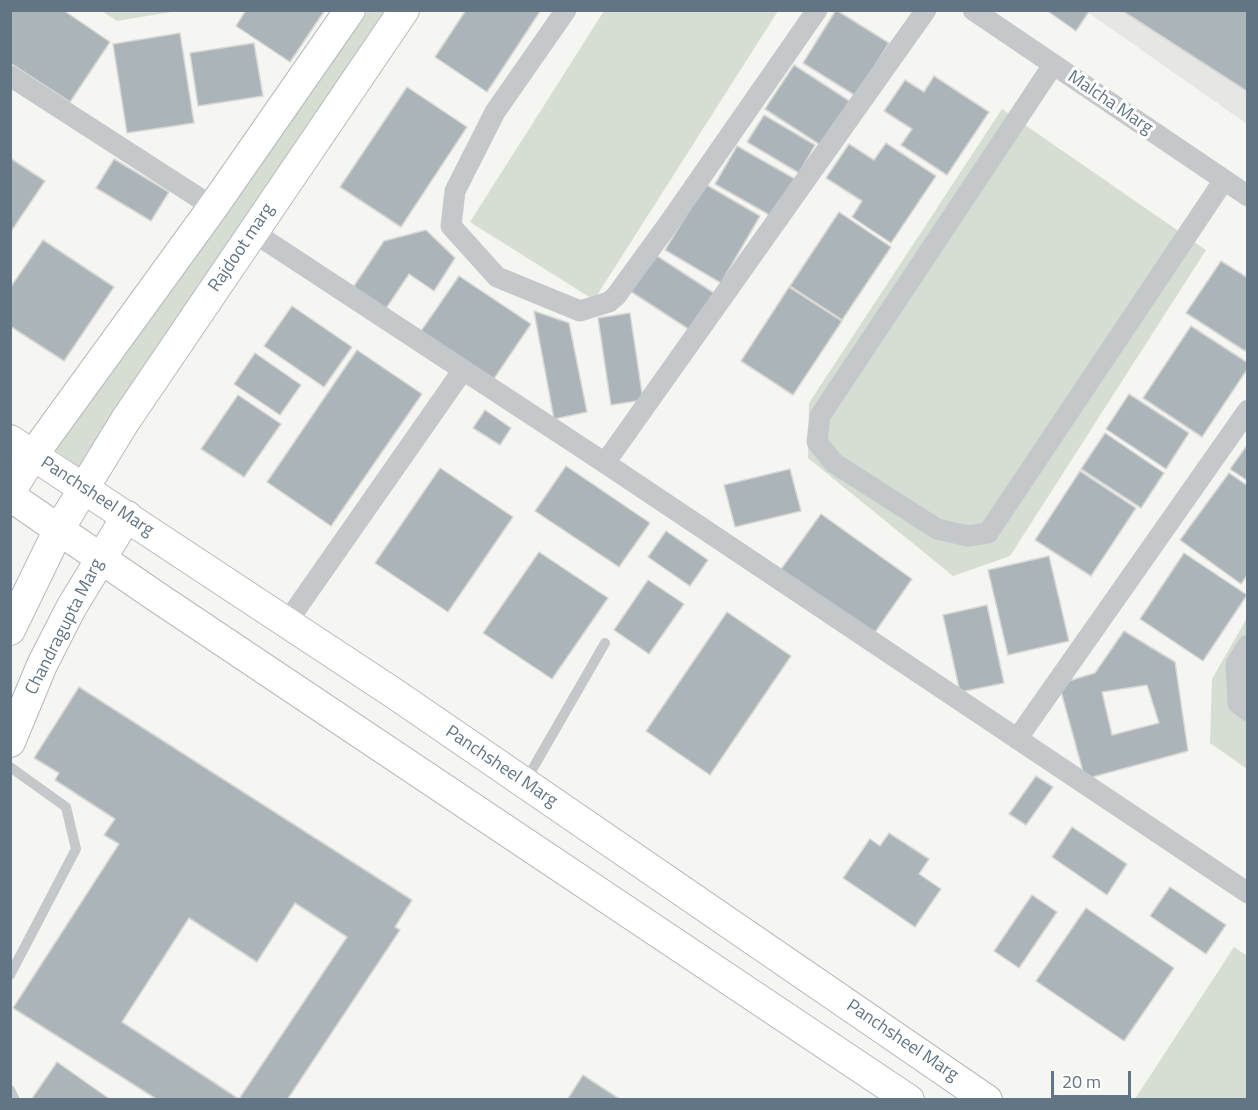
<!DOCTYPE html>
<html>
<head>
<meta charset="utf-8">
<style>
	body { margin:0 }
	#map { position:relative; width:1258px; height:1110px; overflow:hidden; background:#f5f5f1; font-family:"Titillium Web",sans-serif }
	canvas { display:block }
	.frame { position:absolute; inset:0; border:12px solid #627585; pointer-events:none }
	.scale { position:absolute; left:1051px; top:1071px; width:80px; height:27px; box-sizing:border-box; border:3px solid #627585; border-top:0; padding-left:8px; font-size:18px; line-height:21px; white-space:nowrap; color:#627585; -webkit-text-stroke:4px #fff; paint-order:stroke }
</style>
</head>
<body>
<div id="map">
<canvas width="1258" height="1110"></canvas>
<div class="frame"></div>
<div class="scale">20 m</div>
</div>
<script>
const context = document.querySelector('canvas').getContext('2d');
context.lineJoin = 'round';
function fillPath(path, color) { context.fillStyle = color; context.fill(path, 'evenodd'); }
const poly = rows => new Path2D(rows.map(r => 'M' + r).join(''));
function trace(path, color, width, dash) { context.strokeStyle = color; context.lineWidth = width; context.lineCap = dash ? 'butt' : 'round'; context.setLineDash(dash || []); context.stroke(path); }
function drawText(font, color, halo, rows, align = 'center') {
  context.font = font + ' "Titillium Web",sans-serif'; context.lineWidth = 6; context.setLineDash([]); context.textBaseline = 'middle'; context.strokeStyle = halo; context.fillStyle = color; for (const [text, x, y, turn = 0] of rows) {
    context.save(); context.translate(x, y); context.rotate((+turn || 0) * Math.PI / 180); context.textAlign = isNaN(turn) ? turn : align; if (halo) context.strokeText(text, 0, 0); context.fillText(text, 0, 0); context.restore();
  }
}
fillPath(poly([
	[1086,11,1247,11,1247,124]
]), '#e6e7e5');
fillPath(poly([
	[102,11,177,11,117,21],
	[358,11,396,11,81,468,55,450],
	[604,11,778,11,594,300,470,222],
	[1002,109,1206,250,1010,556,953,576,808,458,809,403],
	[1247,618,1247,769,1210,743,1212,679],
	[1234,947,1247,956,1247,1099,1135,1099]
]), '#d6ddd2');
const building = poly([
	[10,10,63,10,110,42,70,102,10,63,10,10],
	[246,10,325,10,290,62,236,26,246,10],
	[466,10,541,10,487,92,435,57,466,10],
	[836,10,889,43,856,96,803,63,836,10],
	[1046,10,1090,10,1076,31,1046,10],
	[1121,10,1248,10,1248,92,1121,10],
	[180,33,194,123,127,133,113,44,180,33],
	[254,43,263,96,198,106,190,53,254,43],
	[794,65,854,104,825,148,765,109,794,65],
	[934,76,989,112,947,175,901,145,912,129,884,111,905,80,924,92,934,76],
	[407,87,467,127,401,227,340,187,407,87],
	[764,115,815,145,799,173,747,142,764,115],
	[886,143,936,176,891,243,852,217,862,201,826,178,849,144,874,160,886,143],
	[737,146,795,179,773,217,715,184,737,146],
	[10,158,45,181,10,233,10,158],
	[114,159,169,192,151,221,96,188,114,159],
	[705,184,760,216,721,283,665,250,705,184],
	[839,212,891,247,842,320,790,286,839,212],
	[426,230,455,258,434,291,409,274,383,313,350,292,384,241,426,230],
	[43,240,114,287,64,361,10,326,10,288,43,240],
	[654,254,717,295,693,332,630,291,654,254],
	[1221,261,1248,278,1248,347,1245,351,1186,313,1221,261],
	[459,276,531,324,493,380,421,331,459,276],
	[789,287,842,321,793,395,741,361,789,287],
	[292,306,352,347,324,387,264,346,292,306],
	[534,311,569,323,587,412,554,419,534,311],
	[630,313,643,400,611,405,598,318,630,313],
	[1191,326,1248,363,1248,368,1202,437,1143,398,1191,326],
	[357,350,422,394,331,526,267,482,357,350],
	[255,353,301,385,280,415,234,384,255,353],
	[1129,394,1189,433,1166,469,1106,429,1129,394],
	[238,395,281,424,244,477,201,449,238,395],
	[485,410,511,428,500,445,473,428,485,410],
	[1105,433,1164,473,1141,508,1081,469,1105,433],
	[1248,444,1248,481,1230,469,1248,444],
	[566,466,650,523,619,567,535,511,566,466],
	[440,468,513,517,448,612,375,563,440,468],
	[790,469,801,511,735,527,724,485,790,469],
	[1080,471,1136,508,1091,576,1035,540,1080,471],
	[1229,473,1248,486,1248,574,1241,584,1180,540,1229,473],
	[821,514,912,579,871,638,779,572,821,514],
	[666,531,708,560,690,586,648,557,666,531],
	[539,552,608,598,552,679,483,633,539,552],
	[1184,553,1247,595,1203,661,1140,619,1184,553],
	[1049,556,1069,641,1008,655,988,570,1049,556],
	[648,580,684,604,649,654,614,630,648,580],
	[987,605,1004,683,960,692,943,615,987,605],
	[727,612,791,656,710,775,646,731,727,612],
	[1124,631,1175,662,1188,751,1085,779,1059,684,1095,673,1124,631],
	[1147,685,1159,723,1112,735,1102,692,1147,685],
	[79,687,412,900,395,927,400,930,287,1100,158,1100,13,1008,119,844,104,835,115,819,55,780,59,773,34,758,79,687],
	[295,903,347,937,239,1099,122,1022,189,918,257,962,295,903],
	[1036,776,1053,787,1026,825,1009,814,1036,776],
	[1072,827,1127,864,1107,895,1052,857,1072,827],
	[889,833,929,859,919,874,941,889,915,927,843,878,870,839,880,846,889,833],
	[1170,887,1226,925,1206,954,1150,916,1170,887],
	[1032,895,1057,912,1019,968,994,951,1032,895],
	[1086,908,1174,968,1124,1041,1036,981,1086,908],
	[57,1062,111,1100,31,1100,57,1062],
	[583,1075,621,1100,567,1100,583,1075]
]);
fillPath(building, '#abb4b9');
trace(building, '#d7d7d4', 1.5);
const secondary = poly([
	[10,440,395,694,987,1100],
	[10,492,33,455,213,207,350,10],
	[10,496,154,595,909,1100],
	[10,630,59,529,125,421,404,10],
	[10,742,42,665,71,608,127,516]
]);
trace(secondary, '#b4babe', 32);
trace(poly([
	[10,767,66,807,76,849,10,975],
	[525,782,605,643],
	[10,1090,15,1100]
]), '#c4c8cb', 10);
trace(poly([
	[566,10,495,112,455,191,451,226,497,277,580,311,609,302,616,296,669,223,817,10],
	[973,10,1248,196],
	[1053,65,820,416,817,442,834,463,937,529,968,536,988,533,1224,180],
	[10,76,213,207],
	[253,232,605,463,1248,893],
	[605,463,926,10],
	[287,622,463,370],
	[1248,645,1236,664,1238,703,1248,711],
	[1017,739,1248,410]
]), '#c4c8cb', 21);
trace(secondary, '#fff', 30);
drawText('18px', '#627585', '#fff', [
	["Malcha Marg",1110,103,34],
	["Rajdoot marg",242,248,-56],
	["Panchsheel Marg",97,497,33],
	["Chandragupta Marg",65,627,-63],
	["Panchsheel Marg",501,767,34],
	["Panchsheel Marg",902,1041,34]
]);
</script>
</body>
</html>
